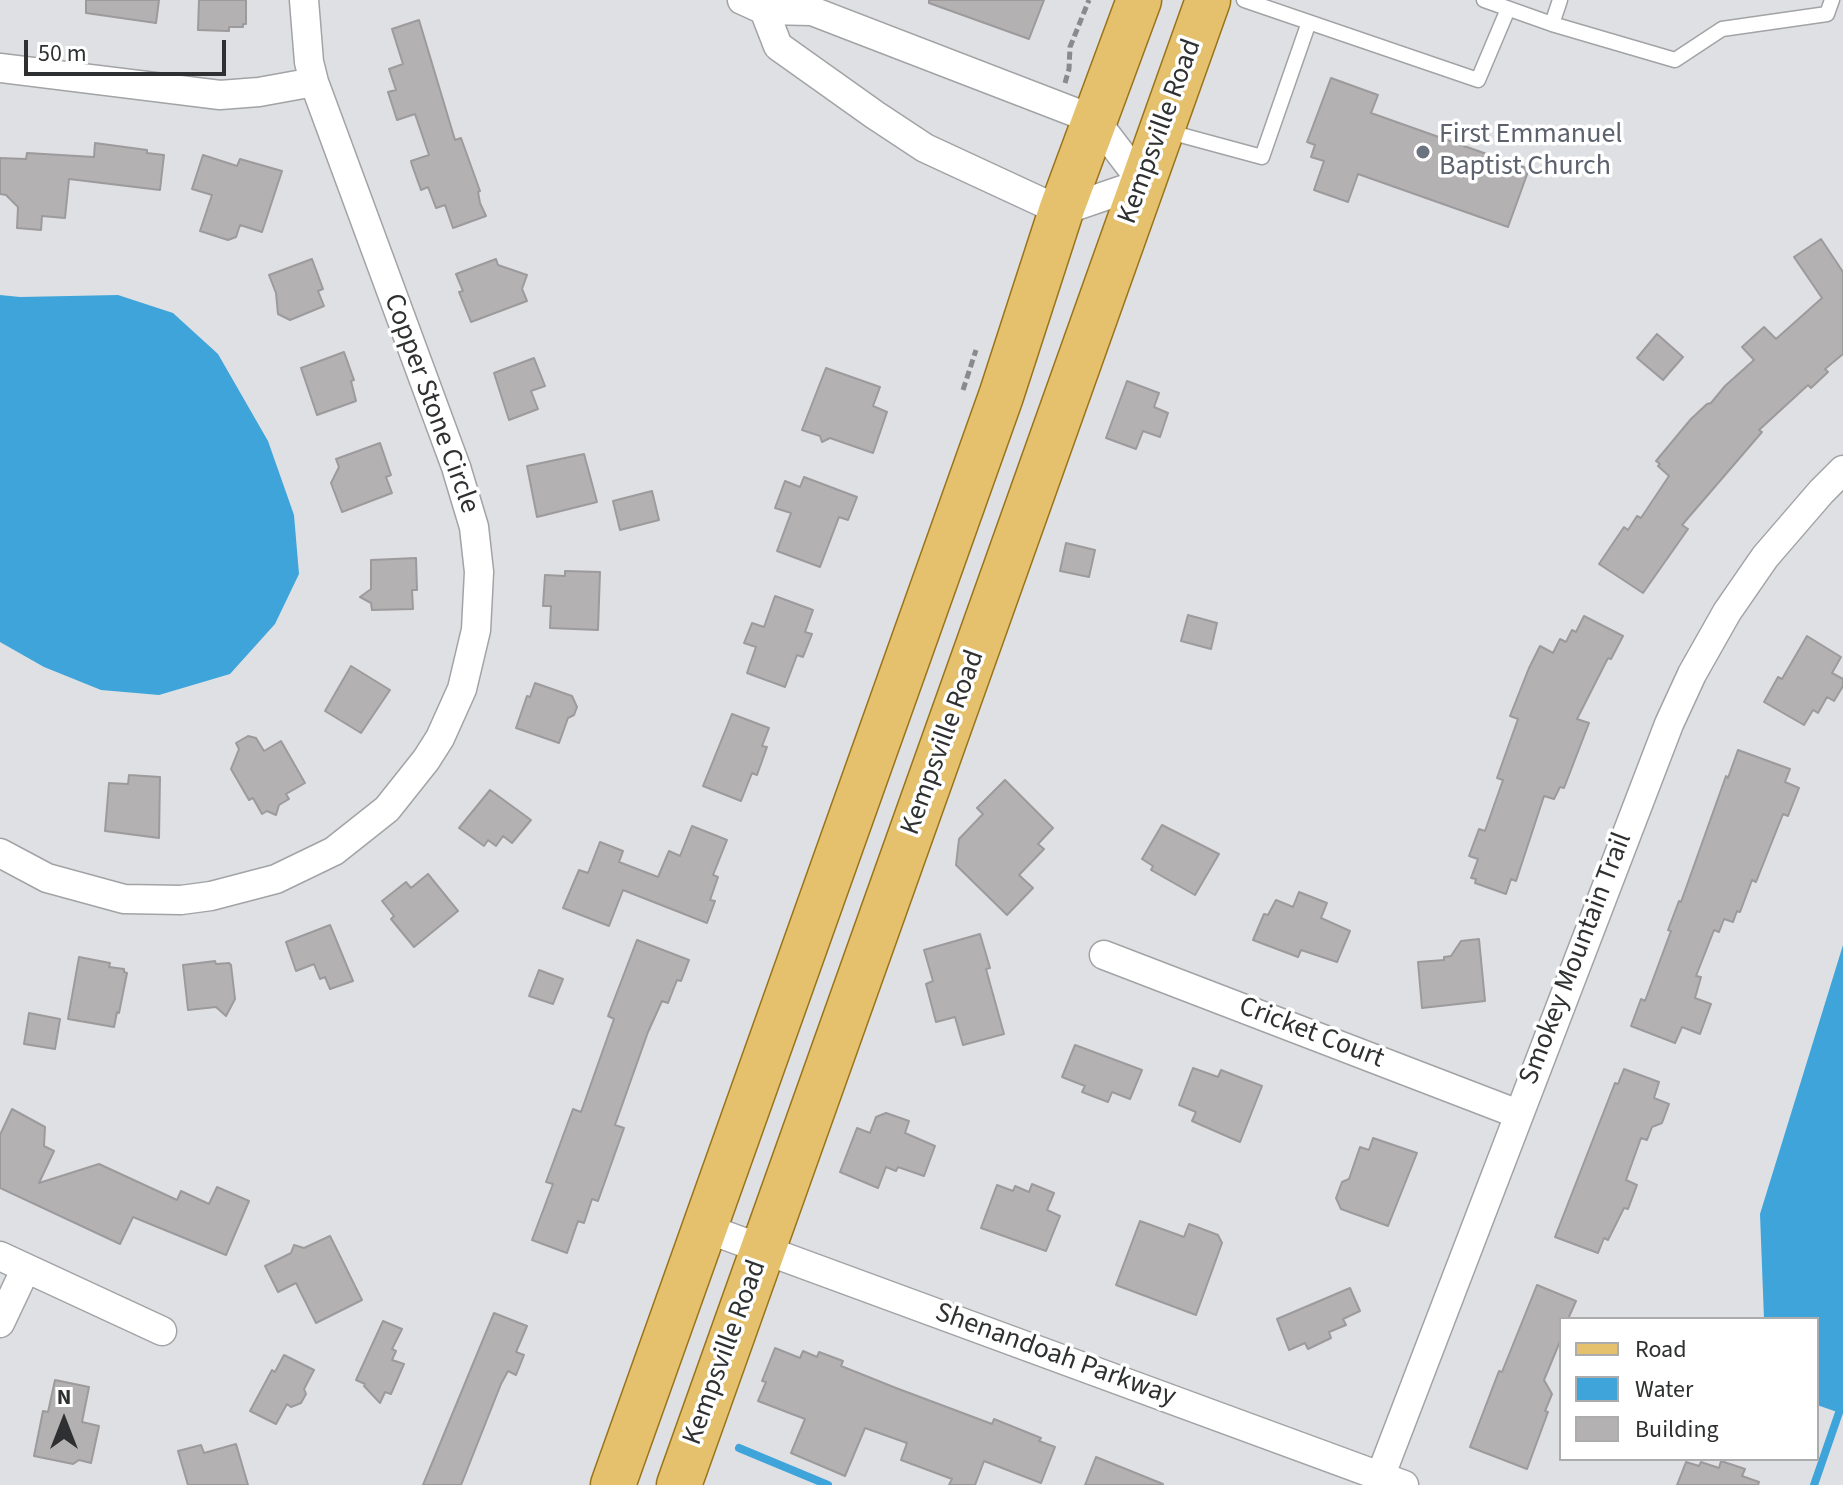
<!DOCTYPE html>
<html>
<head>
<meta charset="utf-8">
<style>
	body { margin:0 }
	#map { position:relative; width:1843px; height:1485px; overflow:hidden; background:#dfe0e3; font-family:"Source Sans 3",sans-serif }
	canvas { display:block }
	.legend { position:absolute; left:1559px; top:1317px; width:260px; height:144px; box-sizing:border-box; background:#fff; border:2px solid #acacad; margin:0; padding:10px 14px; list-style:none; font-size:24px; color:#2f3031 }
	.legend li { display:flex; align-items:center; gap:16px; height:40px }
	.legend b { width:40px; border:2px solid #acacad }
	.north { position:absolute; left:24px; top:1381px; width:80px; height:80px; -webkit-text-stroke:6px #fff; paint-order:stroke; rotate:0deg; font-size:22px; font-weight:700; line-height:32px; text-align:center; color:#2f3031 }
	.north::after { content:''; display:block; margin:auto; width:28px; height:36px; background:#2f3031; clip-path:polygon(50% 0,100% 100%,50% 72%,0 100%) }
	.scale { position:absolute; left:24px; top:40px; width:202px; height:36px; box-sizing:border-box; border:4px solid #2f3031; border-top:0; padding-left:10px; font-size:24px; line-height:28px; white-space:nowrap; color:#2f3031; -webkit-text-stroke:6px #fff; paint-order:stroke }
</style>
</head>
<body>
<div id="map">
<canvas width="1843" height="1485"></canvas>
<ul class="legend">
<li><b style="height:10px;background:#e5c16e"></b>Road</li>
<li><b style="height:22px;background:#3fa4da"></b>Water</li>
<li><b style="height:22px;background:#b4b1b3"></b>Building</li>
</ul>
<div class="north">N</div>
<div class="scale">50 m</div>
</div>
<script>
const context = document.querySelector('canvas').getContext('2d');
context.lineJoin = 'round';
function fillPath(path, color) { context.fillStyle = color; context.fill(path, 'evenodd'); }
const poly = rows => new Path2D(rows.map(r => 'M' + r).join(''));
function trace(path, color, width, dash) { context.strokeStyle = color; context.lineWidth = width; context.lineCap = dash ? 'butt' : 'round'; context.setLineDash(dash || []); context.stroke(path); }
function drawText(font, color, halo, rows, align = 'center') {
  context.font = font + ' "Source Sans 3",sans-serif'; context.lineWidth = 7; context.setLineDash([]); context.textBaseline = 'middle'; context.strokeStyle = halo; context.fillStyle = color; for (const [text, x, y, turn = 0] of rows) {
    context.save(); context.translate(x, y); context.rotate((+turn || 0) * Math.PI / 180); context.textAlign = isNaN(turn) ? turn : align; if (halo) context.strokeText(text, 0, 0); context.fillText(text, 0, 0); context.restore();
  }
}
fillPath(poly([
	[0,295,20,297,118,295,173,313,218,354,268,441,294,515,299,574,275,624,230,674,159,695,101,690,44,667,0,642],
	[1843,945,1843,1414,1817,1405,1817,1319,1764,1319,1760,1214]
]), '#3fa4da');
trace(poly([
	[739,1448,828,1485],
	[1814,1485,1843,1401]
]), '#3fa4da', 8);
const building = poly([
	[86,0,159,0,156,23,86,13,86,0],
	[199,0,246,0,246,24,243,24,243,27,229,27,229,31,198,30,199,0],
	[929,0,1044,0,1029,39,929,3,929,0],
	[419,20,455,140,461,138,480,191,478,192,480,203,486,216,453,228,445,205,436,208,428,187,421,190,412,165,411,161,429,155,415,114,397,120,388,92,396,90,389,69,403,64,392,29,419,20],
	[1331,78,1378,95,1371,113,1529,169,1508,227,1358,174,1348,202,1314,190,1324,161,1311,157,1315,145,1307,142,1331,78],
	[95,143,147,150,147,153,164,155,160,190,69,179,65,218,42,216,41,230,17,228,18,207,6,195,0,194,0,158,26,159,27,153,94,157,95,143],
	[203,155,237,166,240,159,282,171,262,232,240,225,236,237,228,240,200,231,212,195,192,189,203,155],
	[1821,239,1843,272,1843,354,1825,369,1828,372,1811,388,1808,385,1759,430,1762,432,1682,525,1688,529,1643,593,1599,564,1624,527,1628,530,1637,516,1641,518,1669,476,1658,466,1660,464,1656,461,1691,419,1707,404,1711,403,1725,386,1754,360,1742,347,1764,327,1776,339,1822,298,1794,257,1821,239],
	[312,259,323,289,318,291,324,306,290,320,278,314,276,293,269,275,312,259],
	[496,259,498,265,527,275,522,289,527,301,471,322,459,292,463,291,456,274,496,259],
	[1657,334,1683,357,1663,380,1637,358,1657,334],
	[344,352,354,380,351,381,356,401,317,415,301,368,344,352],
	[534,358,545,386,531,391,538,409,509,420,494,373,534,358],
	[826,368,880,387,873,406,887,412,873,453,830,438,822,442,820,436,802,430,826,368],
	[1127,381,1159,393,1154,407,1168,413,1160,437,1143,431,1136,449,1106,438,1127,381],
	[380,443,391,475,386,477,392,493,342,512,331,483,339,467,336,459,380,443],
	[584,454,597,502,537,517,527,466,584,454],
	[804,477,857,497,848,520,839,517,820,567,777,551,791,513,775,508,785,481,800,487,804,477],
	[652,491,659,520,620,530,613,501,652,491],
	[1066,543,1095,550,1089,577,1060,571,1066,543],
	[416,558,417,590,412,590,413,609,372,610,371,603,360,597,371,589,371,560,416,558],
	[565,571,600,572,598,630,550,628,551,606,543,606,545,575,565,576,565,571],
	[775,596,813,610,805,632,812,634,803,657,797,655,785,687,747,673,756,647,744,643,752,623,764,627,775,596],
	[1188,615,1217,623,1211,649,1181,641,1188,615],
	[1584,616,1623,636,1611,659,1608,658,1577,719,1589,723,1564,788,1560,787,1554,799,1544,796,1516,881,1511,879,1506,894,1475,883,1476,879,1471,878,1478,859,1469,856,1479,829,1485,831,1503,780,1497,778,1518,719,1510,716,1529,668,1540,646,1553,653,1560,639,1566,642,1572,630,1576,632,1584,616],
	[1807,636,1841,657,1832,673,1843,679,1843,686,1834,701,1827,697,1818,713,1813,710,1804,725,1764,702,1778,677,1782,679,1807,636],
	[351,666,390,690,361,733,325,711,351,666],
	[535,683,572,696,577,707,574,715,568,718,559,743,516,728,527,696,530,697,535,683],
	[732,714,769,728,762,746,767,747,757,775,752,773,741,801,703,786,732,714],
	[248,736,256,738,264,751,281,741,305,783,286,794,289,799,279,805,276,815,267,811,262,814,253,798,249,800,231,769,239,749,236,743,248,736],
	[1738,750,1790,769,1785,782,1799,788,1788,816,1783,814,1756,882,1752,880,1740,912,1737,911,1733,922,1724,919,1719,932,1714,930,1696,976,1701,977,1695,998,1711,1004,1700,1034,1682,1027,1675,1043,1631,1026,1641,999,1645,1001,1671,931,1668,930,1679,901,1681,902,1726,776,1728,778,1738,750],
	[129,775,160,777,159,838,105,831,109,783,128,784,129,775],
	[1005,780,1053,828,1038,844,1044,849,1019,875,1033,888,1007,915,956,865,959,839,983,814,977,808,1005,780],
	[490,790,531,820,512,843,503,836,496,846,488,840,484,846,459,828,490,790],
	[1162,825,1219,854,1195,895,1151,870,1153,866,1142,859,1162,825],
	[692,826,727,840,713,875,718,877,710,900,715,901,707,923,623,890,609,926,563,908,579,870,588,873,600,842,623,851,619,862,658,877,669,851,680,856,692,826],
	[428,874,458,911,414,947,391,919,394,916,382,901,406,882,411,888,428,874],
	[1299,892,1327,903,1321,918,1350,931,1337,962,1301,950,1298,957,1253,940,1264,914,1268,915,1276,900,1293,907,1299,892],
	[330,925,353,981,330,989,325,977,320,979,314,964,296,971,286,942,330,925],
	[980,934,990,968,986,969,1004,1034,963,1045,955,1017,936,1022,926,984,933,981,924,950,980,934],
	[1479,939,1485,1001,1422,1008,1418,962,1444,960,1444,957,1451,956,1461,941,1479,939],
	[637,940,689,960,681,981,677,980,668,1003,662,1001,648,1032,615,1125,624,1128,598,1201,592,1199,584,1223,578,1221,567,1253,532,1240,553,1184,546,1182,573,1109,581,1112,614,1019,608,1016,637,940],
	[79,957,110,963,109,967,124,969,124,972,127,973,119,1013,117,1012,114,1027,68,1019,79,957],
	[215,961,216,964,229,963,231,965,235,999,226,1016,216,1007,188,1010,183,965,215,961],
	[539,970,563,979,553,1004,529,996,539,970],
	[29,1013,60,1019,55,1049,24,1044,29,1013],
	[1075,1045,1142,1070,1130,1099,1112,1092,1108,1102,1082,1092,1085,1086,1062,1077,1075,1045],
	[1193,1068,1218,1077,1221,1070,1262,1086,1240,1142,1192,1121,1196,1112,1179,1105,1193,1068],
	[1624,1069,1659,1082,1654,1098,1669,1104,1662,1123,1652,1127,1647,1140,1641,1138,1626,1180,1637,1185,1628,1209,1624,1208,1608,1240,1604,1238,1598,1253,1555,1237,1615,1083,1618,1084,1624,1069],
	[12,1109,45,1127,44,1146,54,1151,39,1183,99,1164,177,1200,181,1191,209,1204,217,1187,249,1201,226,1255,133,1217,120,1244,0,1188,0,1135,12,1109],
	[886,1113,909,1121,905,1133,935,1146,924,1176,898,1167,896,1171,886,1167,878,1188,840,1172,857,1128,870,1133,876,1117,886,1113],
	[1373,1138,1417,1153,1388,1226,1341,1209,1336,1198,1342,1182,1349,1179,1360,1147,1369,1150,1373,1138],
	[1032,1184,1054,1193,1047,1210,1060,1216,1046,1251,981,1228,997,1185,1013,1191,1015,1186,1029,1192,1032,1184],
	[1140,1221,1184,1237,1189,1224,1218,1235,1222,1243,1196,1315,1116,1285,1140,1221],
	[330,1236,362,1300,316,1323,296,1283,278,1292,265,1266,291,1253,294,1245,304,1248,330,1236],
	[1537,1285,1576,1301,1568,1319,1561,1319,1561,1339,1544,1380,1552,1394,1545,1411,1548,1412,1527,1469,1470,1447,1499,1371,1502,1372,1537,1285],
	[1350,1288,1360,1311,1343,1319,1346,1325,1329,1332,1331,1338,1308,1349,1305,1343,1289,1350,1277,1319,1350,1288],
	[494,1313,527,1326,516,1352,524,1355,516,1375,508,1371,501,1384,461,1485,423,1485,494,1313],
	[383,1321,402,1329,392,1349,396,1351,392,1360,404,1364,391,1394,385,1392,380,1403,364,1386,365,1384,356,1380,383,1321],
	[775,1348,800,1358,803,1351,817,1357,819,1352,843,1361,841,1366,896,1388,992,1424,994,1419,1041,1438,1039,1441,1055,1447,1041,1483,984,1461,975,1485,949,1485,952,1479,901,1460,907,1443,865,1428,845,1476,791,1453,805,1419,758,1401,766,1382,762,1381,775,1348],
	[284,1355,314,1370,304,1389,306,1394,301,1403,291,1407,287,1404,276,1424,250,1411,272,1370,275,1372,284,1355],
	[55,1380,89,1387,82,1422,99,1426,91,1463,79,1460,73,1464,34,1456,43,1411,48,1412,55,1380],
	[236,1444,248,1485,188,1485,178,1451,201,1445,204,1453,236,1444],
	[1096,1457,1163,1484,1162,1485,1085,1485,1096,1457],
	[1721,1461,1745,1469,1742,1476,1759,1482,1758,1485,1677,1485,1686,1462,1699,1466,1701,1462,1719,1468,1721,1461]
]);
fillPath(building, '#b4b1b3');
trace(building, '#9d9a9c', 2);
const service = poly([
	[1244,0,1478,80,1508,9],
	[1484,0,1552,24,1675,60,1722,29,1827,14,1832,0],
	[1552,24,1560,0],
	[1166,131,1262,157,1309,22]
]);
const minor = poly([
	[742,0,764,10,812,11,1095,120,1143,183,1061,211,925,148,875,115,778,46,764,10],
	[0,68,220,95,259,92,314,82],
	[0,853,47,878,124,899,181,900,211,896,276,879,334,851,387,809,426,760,440,738,462,689,476,630,479,572,474,527,456,467,314,82,309,62,304,0],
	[1104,955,1518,1114],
	[705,1228,1404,1485],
	[0,1256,162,1331],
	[0,1323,26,1268],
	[1377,1485,1669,724,1692,674,1727,612,1765,557,1821,492,1843,470]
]);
const primary = poly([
	[613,1485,1001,396,1061,211,1139,0],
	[679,1485,1208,0]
]);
trace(service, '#a2a3a5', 17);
trace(minor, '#a2a3a5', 31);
trace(primary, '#9a741a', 47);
trace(poly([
	[1065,83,1069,69,1070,47,1089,0],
	[963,390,976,350]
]), '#898a8c', 5, [8, 4]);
trace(service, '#fff', 14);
trace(minor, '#fff', 28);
trace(primary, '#e5c16e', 44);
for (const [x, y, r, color] of [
	[1423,152,8,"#6b7280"]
]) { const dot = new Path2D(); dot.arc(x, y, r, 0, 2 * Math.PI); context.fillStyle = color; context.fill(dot); trace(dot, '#fff', 3); }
drawText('28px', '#2f3031', '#fff', [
	["Kempsville Road",1161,132,-70],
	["Copper Stone Circle",430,404,70],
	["Kempsville Road",944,743,-70],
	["Smokey Mountain Trail",1577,959,-69],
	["Cricket Court",1311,1034,21],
	["Kempsville Road",726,1353,-70],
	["Shenandoah Parkway",1055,1356,20]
]);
drawText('28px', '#5b616d', '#fff', [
	["First Emmanuel",1439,136],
	["Baptist Church",1439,168]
], 'left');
</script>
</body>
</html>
